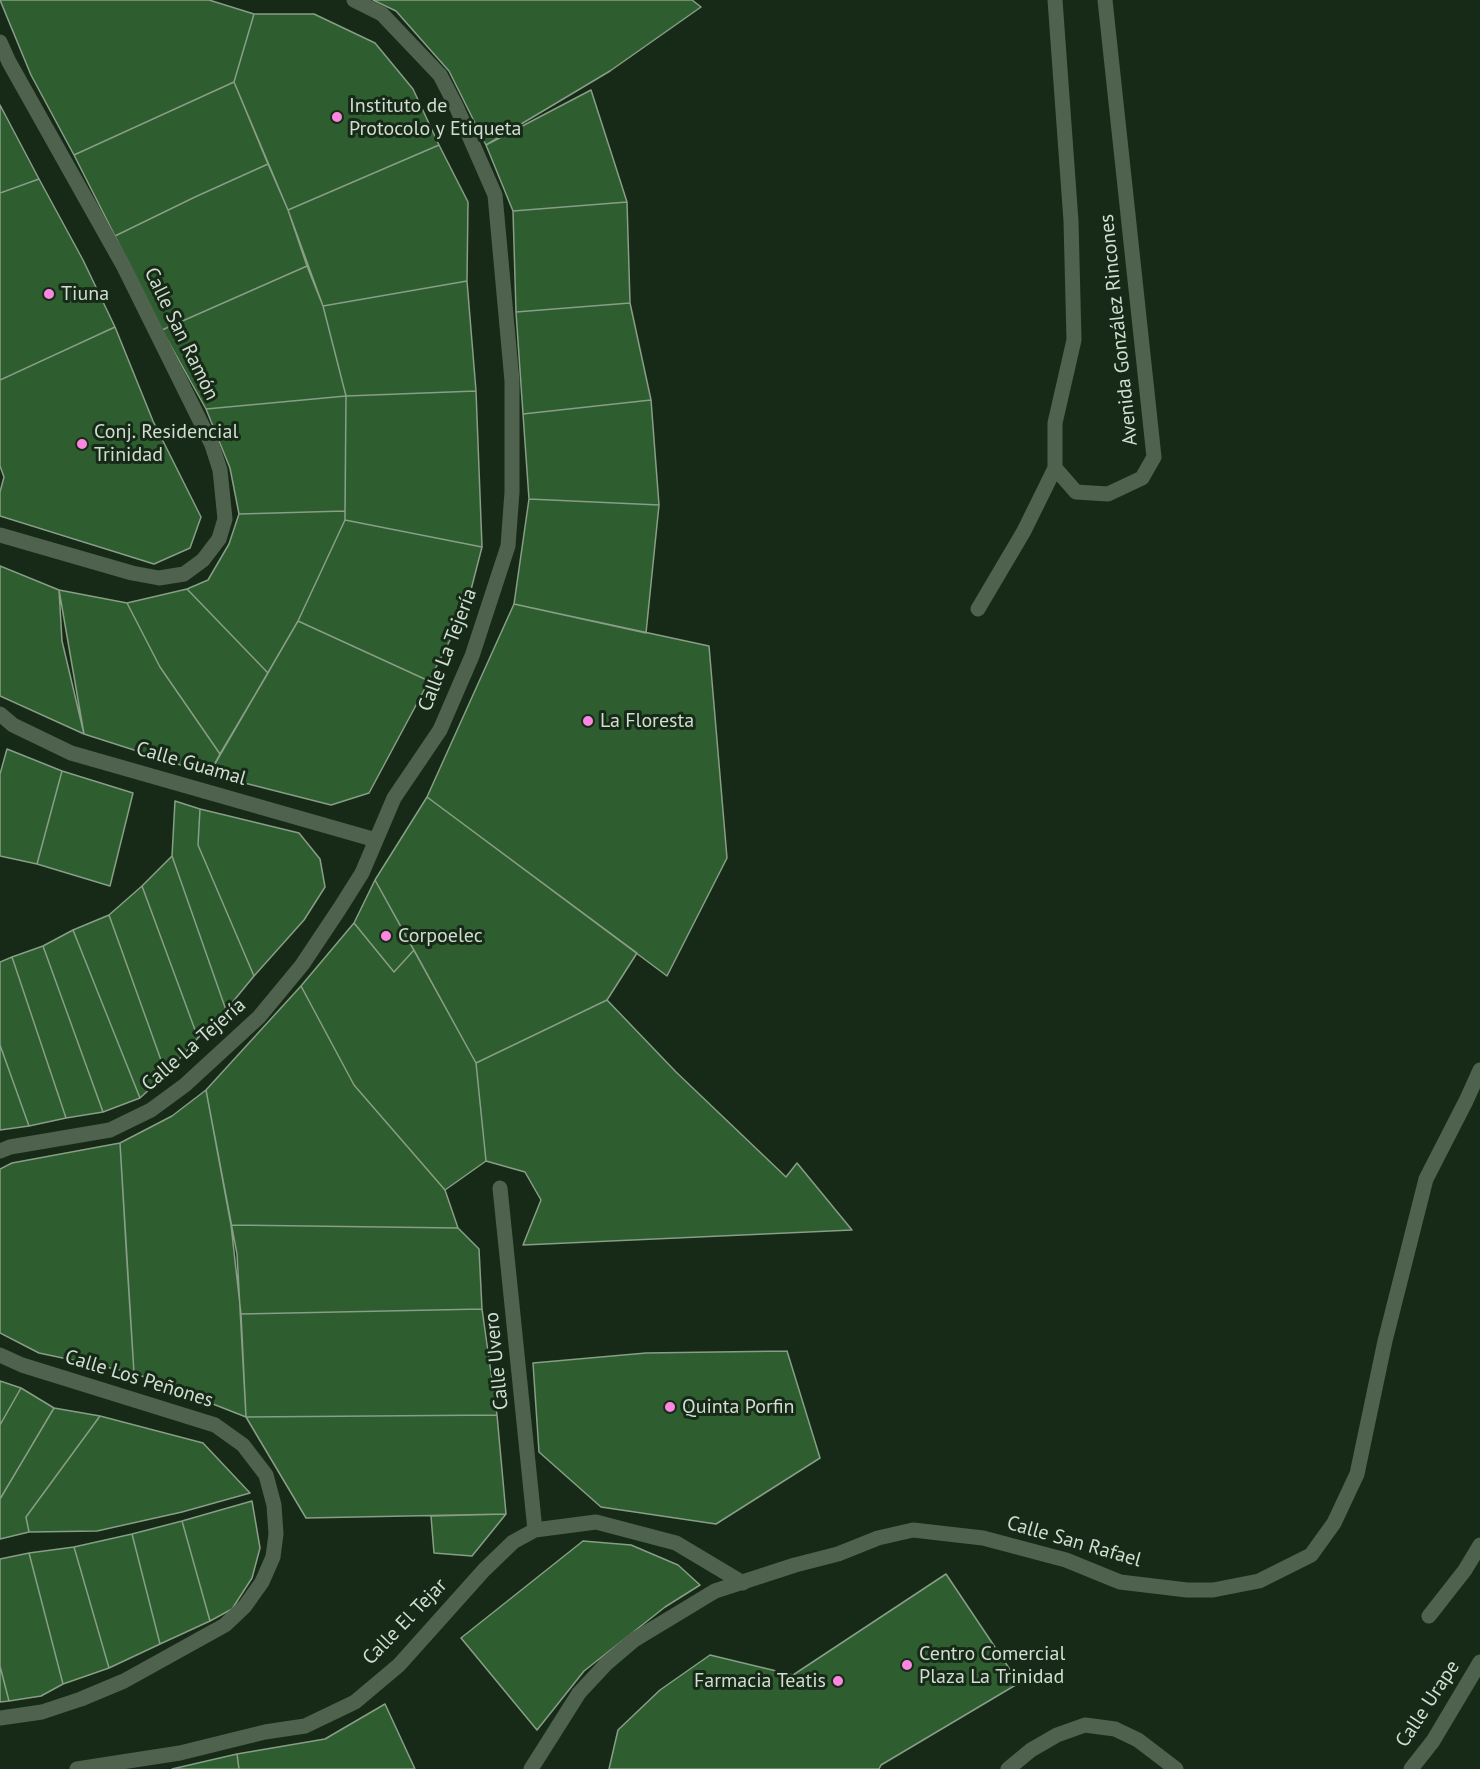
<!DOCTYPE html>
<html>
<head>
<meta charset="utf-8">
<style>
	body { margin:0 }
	canvas { display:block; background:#172a18 }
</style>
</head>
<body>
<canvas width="1480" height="1769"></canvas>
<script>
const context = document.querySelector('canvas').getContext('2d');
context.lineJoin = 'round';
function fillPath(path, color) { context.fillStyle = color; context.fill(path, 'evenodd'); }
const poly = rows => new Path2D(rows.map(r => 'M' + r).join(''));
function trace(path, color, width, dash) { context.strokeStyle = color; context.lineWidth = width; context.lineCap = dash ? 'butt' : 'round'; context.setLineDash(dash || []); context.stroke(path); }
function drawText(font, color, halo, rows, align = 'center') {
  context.font = font + ' "PT Sans",sans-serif'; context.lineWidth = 6; context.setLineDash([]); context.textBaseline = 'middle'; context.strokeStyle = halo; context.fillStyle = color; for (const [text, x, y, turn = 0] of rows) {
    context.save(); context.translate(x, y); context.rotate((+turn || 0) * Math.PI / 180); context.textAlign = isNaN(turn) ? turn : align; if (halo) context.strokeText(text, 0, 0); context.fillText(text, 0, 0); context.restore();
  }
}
const building = poly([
	[0,0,209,0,254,14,234,82,74,155,31,75,0,0],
	[373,0,692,0,701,7,610,71,486,145,449,71,396,11,373,0],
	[254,14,314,14,375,43,413,89,439,145,288,210,234,82,254,14],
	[234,82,268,164,195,197,115,236,74,155,234,82],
	[591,90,627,202,513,211,486,145,591,90],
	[0,105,39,179,0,193,0,105],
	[439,145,468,202,467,281,323,306,288,210,439,145],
	[268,164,288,210,307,266,162,330,115,236,195,197,268,164],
	[39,179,83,260,115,327,0,380,0,193,39,179],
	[627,202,630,303,516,312,513,211,627,202],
	[307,266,323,306,346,396,206,409,162,330,307,266],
	[467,281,476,391,346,396,323,306,467,281],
	[630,303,651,400,523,414,516,312,630,303],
	[115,327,153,421,201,517,190,548,154,564,0,516,0,492,4,477,0,466,0,380,115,327],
	[476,391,482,547,345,520,346,396,476,391],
	[346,396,345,511,239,514,230,468,206,409,346,396],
	[651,400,659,505,529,499,523,414,651,400],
	[529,499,659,505,646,633,514,604,529,499],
	[345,511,345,520,298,621,268,673,187,589,208,580,229,544,239,514,345,511],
	[345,520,482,547,466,609,429,681,298,621,345,520],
	[0,566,59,590,62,641,84,734,0,696,0,566],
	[187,589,268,673,220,754,160,667,127,603,187,589],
	[59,590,127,603,160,667,220,754,209,774,84,734,59,590],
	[514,604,709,646,727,858,667,976,427,797,514,604],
	[298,621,429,681,369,793,331,805,209,774,298,621],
	[7,749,62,771,37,864,0,856,0,774,7,749],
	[62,771,133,793,110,886,37,864,62,771],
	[427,797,637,953,607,1000,476,1063,375,880,427,797],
	[175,801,200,809,198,845,254,976,226,1010,172,856,175,801],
	[200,809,299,833,320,859,325,887,304,920,254,976,198,845,200,809],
	[172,856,226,1010,198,1038,142,886,172,856],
	[375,880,414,950,394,972,354,923,375,880],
	[142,886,198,1038,166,1074,109,915,142,886],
	[109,915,166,1074,140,1098,73,930,109,915],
	[354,923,394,972,414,950,476,1063,486,1161,445,1190,354,1085,301,986,354,923],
	[73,930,140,1098,103,1112,43,946,73,930],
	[43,946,103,1112,66,1118,12,957,43,946],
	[12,957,66,1118,29,1126,0,1045,0,962,12,957],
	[301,986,354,1085,445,1190,458,1228,231,1225,206,1090,301,986],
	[607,1000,676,1072,786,1177,797,1163,852,1230,523,1245,541,1200,525,1172,486,1161,476,1063,607,1000],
	[0,1045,29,1126,0,1130,0,1045],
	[206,1090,237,1254,246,1417,134,1373,120,1143,172,1116,206,1090],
	[120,1143,127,1263,134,1373,39,1353,0,1333,0,1169,12,1163,120,1143],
	[231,1225,458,1228,479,1249,482,1309,241,1314,231,1225],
	[482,1309,497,1415,246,1417,241,1314,482,1309],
	[787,1351,820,1458,716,1524,601,1507,539,1452,533,1363,646,1353,787,1351],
	[0,1381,21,1388,0,1425,0,1381],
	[21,1388,54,1408,0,1499,0,1425,21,1388],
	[54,1408,100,1416,26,1517,29,1532,0,1539,0,1499,54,1408],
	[497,1415,506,1514,306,1518,246,1417,497,1415],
	[100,1416,203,1443,250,1493,182,1512,97,1531,29,1532,26,1517,100,1416],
	[252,1501,260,1548,252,1578,232,1609,210,1621,182,1521,252,1501],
	[506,1514,472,1556,434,1553,431,1516,506,1514],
	[182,1521,210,1621,160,1644,132,1534,182,1521],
	[132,1534,160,1644,109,1668,74,1547,132,1534],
	[583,1541,631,1545,678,1565,700,1585,665,1607,584,1671,537,1730,461,1638,583,1541],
	[74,1547,109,1668,63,1684,29,1553,74,1547],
	[29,1553,63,1684,41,1696,9,1701,0,1666,0,1559,29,1553],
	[946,1574,1019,1683,881,1765,879,1769,609,1769,618,1730,660,1690,710,1655,793,1675,946,1574],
	[0,1666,9,1701,0,1702,0,1666],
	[385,1704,415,1769,239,1769,237,1754,325,1739,385,1704],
	[237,1754,239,1769,172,1769,237,1754]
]);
fillPath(building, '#2e5d2f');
trace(building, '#889e87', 1.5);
trace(poly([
	[1055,0,1071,221,1074,340,1055,423,1055,468,1076,492,1108,494,1142,478,1154,457,1105,0],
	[0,42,9,62,123,265,212,445,220,470,225,519,219,539,203,560,184,574,159,578,132,573,0,535],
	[978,609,1024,531,1055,468],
	[0,714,13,725,71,753,376,840],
	[0,1151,10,1147,110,1130,151,1110,185,1085,259,1017,302,965,340,908,362,873,394,798,440,730,472,656,508,546,512,492,512,381,495,195,456,106,440,75,382,14,354,0],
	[500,1188,535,1530],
	[0,1355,22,1365,215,1425,243,1445,266,1475,274,1505,276,1534,273,1557,262,1582,245,1606,225,1625,124,1681,81,1699,42,1712,0,1718],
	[1429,1616,1465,1570,1480,1545],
	[77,1769,180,1753,265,1732,305,1726,355,1702,399,1665,484,1570,513,1542,535,1530,596,1522,676,1543,743,1583],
	[531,1769,579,1693,607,1663,634,1640,715,1591,795,1565,838,1554,878,1538,913,1530,983,1538,1066,1560,1120,1582,1187,1590,1213,1590,1259,1581,1311,1555,1334,1523,1357,1474,1385,1341,1426,1179,1466,1101,1480,1070],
	[1008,1769,1031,1750,1057,1735,1085,1725,1115,1729,1138,1740,1176,1769],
	[1411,1769,1433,1741,1480,1662]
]), '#4e624d', 15);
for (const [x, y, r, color] of [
	[337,117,6,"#fd86e1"],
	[49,294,6,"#fd86e1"],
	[82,444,6,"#fd86e1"],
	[588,721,6,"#fd86e1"],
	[386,936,6,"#fd86e1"],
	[670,1407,6,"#fd86e1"],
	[907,1665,6,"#fd86e1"],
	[838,1681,6,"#fd86e1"]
]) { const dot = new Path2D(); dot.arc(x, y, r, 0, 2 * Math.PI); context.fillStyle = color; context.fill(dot); trace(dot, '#172a18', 2); }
drawText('20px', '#d2ded2', '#172a18', [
	["Instituto de",349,106],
	["Protocolo y Etiqueta",349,129],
	["Tiuna",61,294],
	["Conj. Residencial",94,432],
	["Trinidad",94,455],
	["La Floresta",600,721],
	["Corpoelec",398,936],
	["Quinta Porfin",682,1407],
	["Centro Comercial",919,1654],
	["Plaza La Trinidad",919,1677],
	["Farmacia Teatis",826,1681,"right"]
], 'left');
drawText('20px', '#d2ded2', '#172a18', [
	["Avenida González Rincones",1119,330,-96],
	["Calle San Ramón",181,334,64],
	["Calle La Tejería",448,650,-69],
	["Calle Guamal",191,764,16],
	["Calle La Tejería",194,1045,-41],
	["Calle Uvero",497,1361,-96],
	["Calle Los Peñones",139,1379,17],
	["Calle San Rafael",1074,1542,16],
	["Calle El Tejar",405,1622,-46],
	["Calle Urape",1428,1704,-57]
]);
</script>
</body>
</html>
